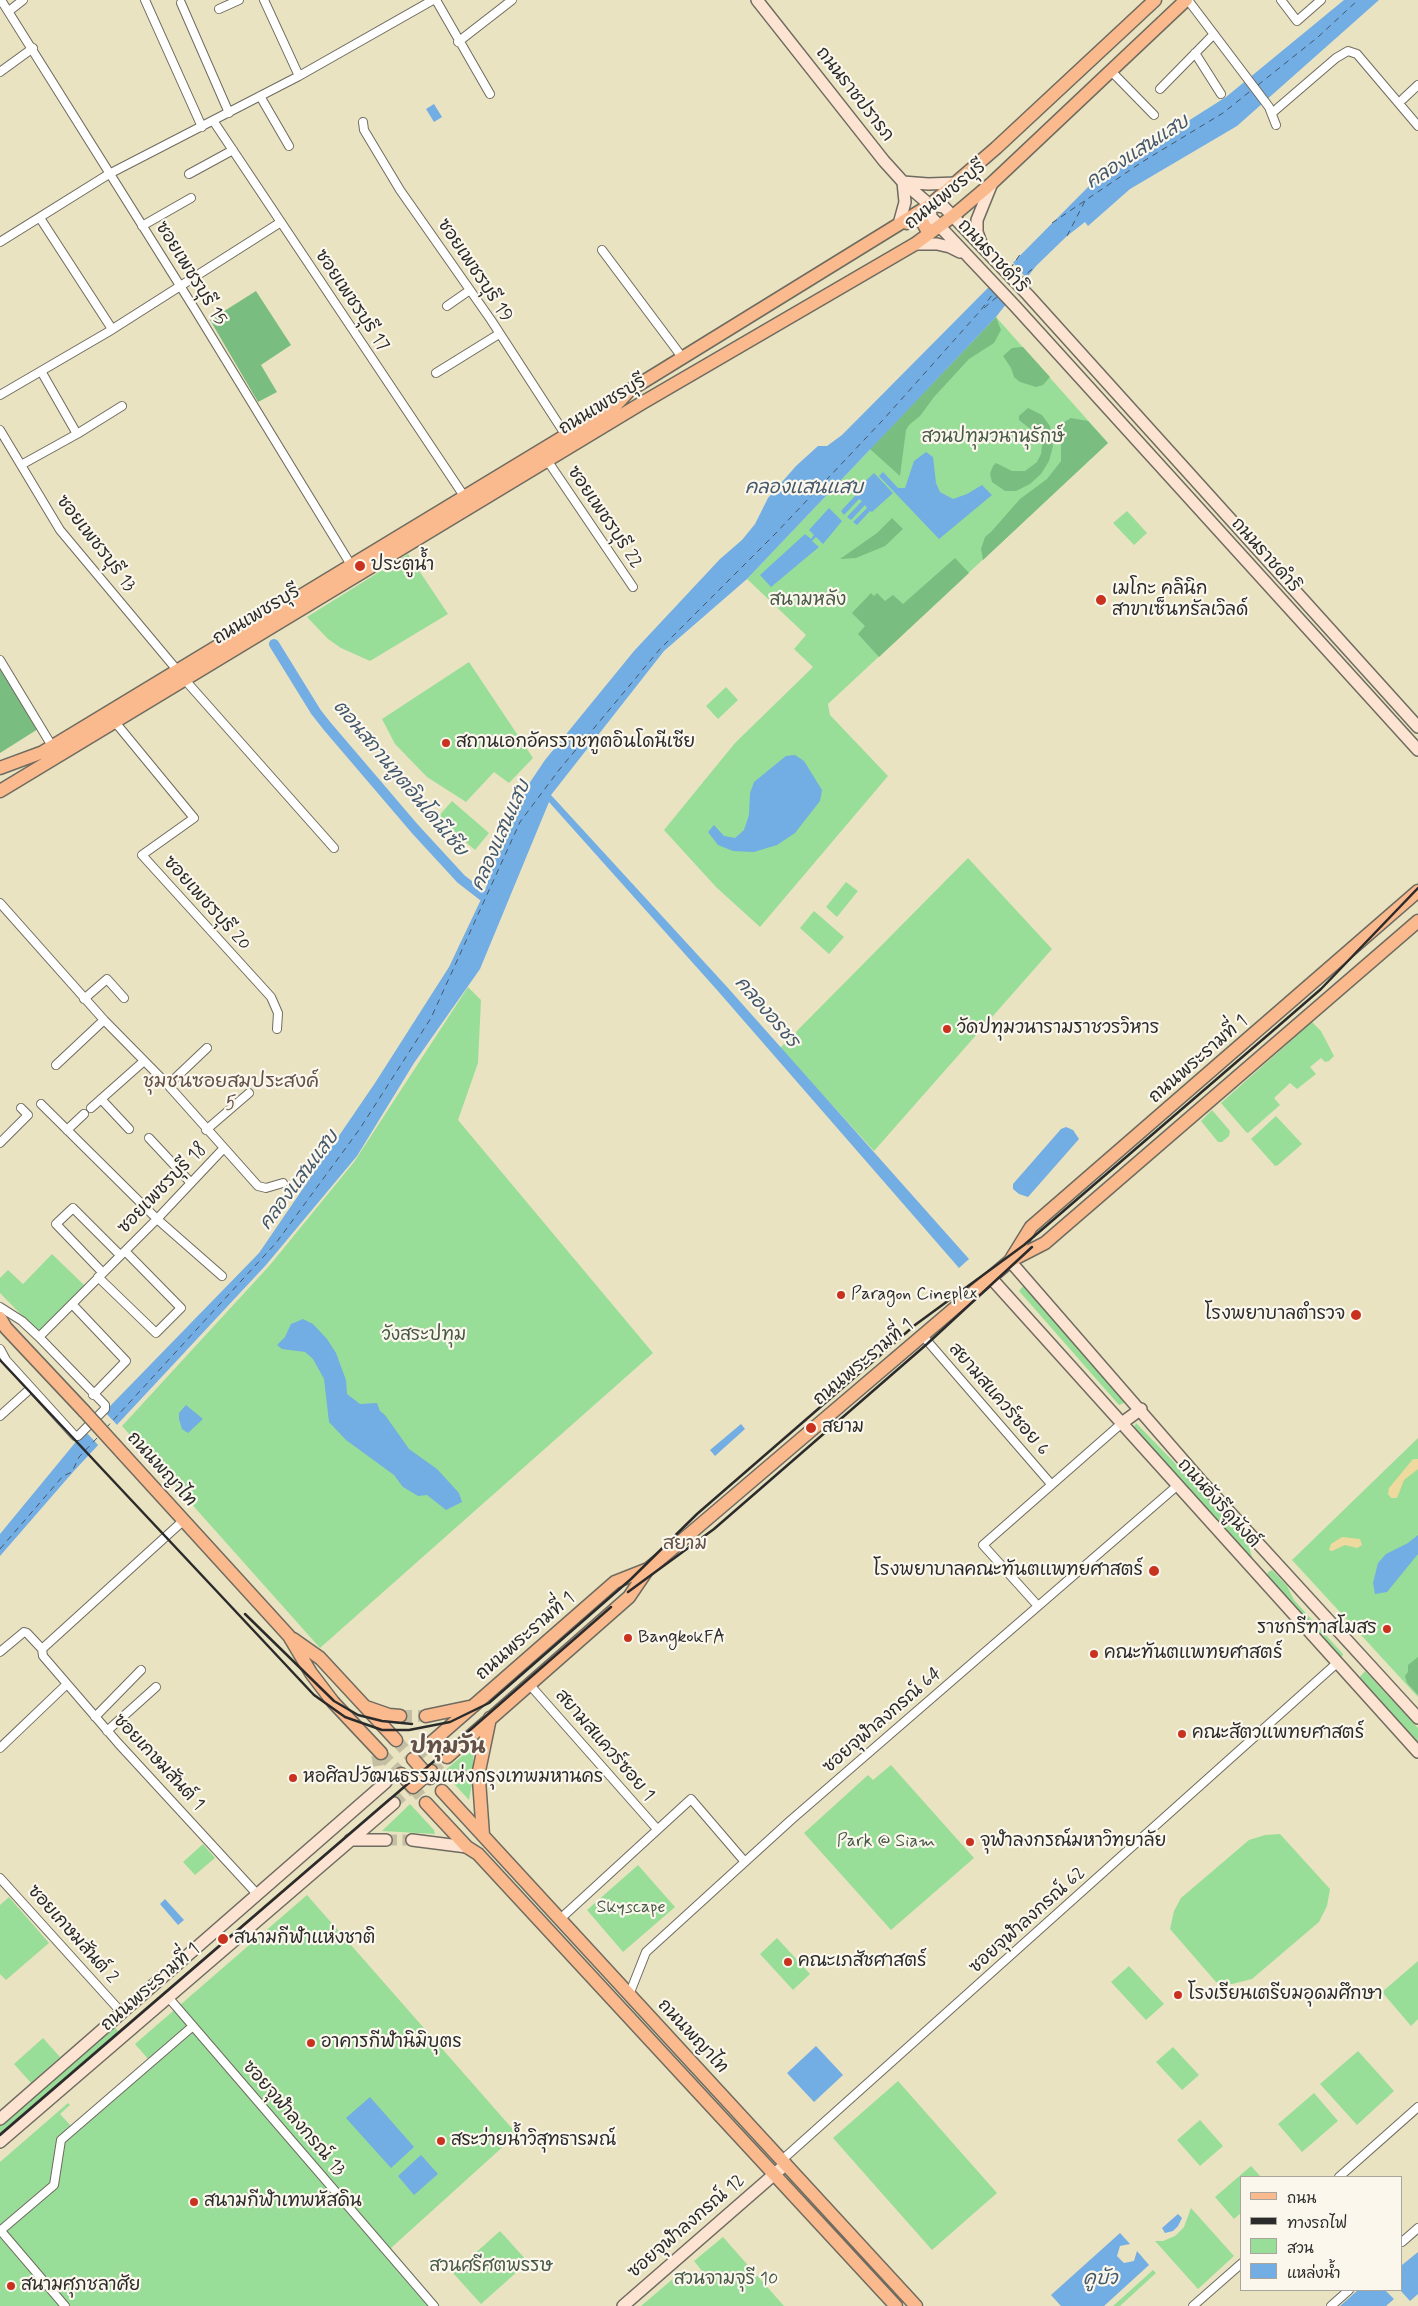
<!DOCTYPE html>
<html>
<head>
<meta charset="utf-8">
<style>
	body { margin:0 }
	#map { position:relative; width:1418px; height:2306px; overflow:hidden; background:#eae3c1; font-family:Mynerve,"Playpen Sans Thai",sans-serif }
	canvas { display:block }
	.legend { position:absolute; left:1240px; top:2176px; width:162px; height:115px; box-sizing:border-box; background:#fbf7ec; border:1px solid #a8a59f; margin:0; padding:6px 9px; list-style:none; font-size:15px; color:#2b2b2b }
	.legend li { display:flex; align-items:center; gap:10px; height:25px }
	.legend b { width:25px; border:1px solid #a8a59f }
</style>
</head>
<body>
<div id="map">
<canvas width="1418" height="2306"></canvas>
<ul class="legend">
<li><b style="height:6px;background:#fbba8d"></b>ถนน</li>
<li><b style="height:6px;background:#2b2b2b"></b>ทางรถไฟ</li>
<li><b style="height:14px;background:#98de98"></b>สวน</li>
<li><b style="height:14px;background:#72ade3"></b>แหล่งน้ำ</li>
</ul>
</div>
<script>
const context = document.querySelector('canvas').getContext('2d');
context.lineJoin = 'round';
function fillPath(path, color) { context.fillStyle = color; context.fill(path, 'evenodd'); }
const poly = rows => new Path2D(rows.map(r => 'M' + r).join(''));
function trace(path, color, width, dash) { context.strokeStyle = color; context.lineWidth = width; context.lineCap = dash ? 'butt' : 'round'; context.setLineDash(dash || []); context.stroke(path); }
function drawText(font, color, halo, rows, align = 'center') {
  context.font = font + ' Mynerve,"Playpen Sans Thai",sans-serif'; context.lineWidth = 4.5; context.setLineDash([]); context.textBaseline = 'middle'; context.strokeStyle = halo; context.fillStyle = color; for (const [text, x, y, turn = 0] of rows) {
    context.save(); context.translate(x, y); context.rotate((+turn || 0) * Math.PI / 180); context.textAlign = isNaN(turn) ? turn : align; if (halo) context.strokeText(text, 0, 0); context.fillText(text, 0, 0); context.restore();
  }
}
fillPath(poly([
	[996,317,1108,443,828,704,830,715,888,776,760,927,716,887,664,830,735,743,813,667,794,649,806,635,747,579],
	[1127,511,1147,533,1134,545,1113,523],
	[408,554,448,614,370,661,341,648,328,639,307,617],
	[469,662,533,758,509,783,494,772,466,802,427,777,395,744,382,719],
	[726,687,738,700,718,719,706,706],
	[452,801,489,833,475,850,437,818],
	[968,858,1052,949,874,1151,780,1048],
	[846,882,858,891,837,917,826,907],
	[814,911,844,937,829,954,800,928],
	[468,987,481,1000,478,1063,458,1120,653,1353,320,1648,122,1426,270,1265,354,1162],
	[1312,1022,1321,1031,1334,1056,1329,1061,1325,1062,1321,1058,1310,1067,1316,1074,1297,1089,1290,1083,1274,1098,1280,1105,1248,1133,1246,1132,1221,1103],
	[1212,1110,1230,1131,1229,1136,1222,1142,1218,1142,1201,1121],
	[1276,1116,1302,1144,1278,1165,1275,1166,1251,1139],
	[301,1166,311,1173,296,1195,285,1188],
	[52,1254,85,1286,39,1333,0,1293,0,1278,8,1270,23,1284],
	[1025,1284,1124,1399,1124,1403,1119,1405,1019,1291],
	[1136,1423,1194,1483,1248,1542,1252,1557,1247,1557,1134,1427],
	[1418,1438,1418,1697,1292,1560],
	[1272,1570,1287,1586,1294,1600,1343,1654,1342,1657,1339,1657,1267,1576,1268,1572],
	[1365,1671,1418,1728,1418,1742,1359,1678],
	[474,1746,472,1784,469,1800,443,1772],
	[891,1765,974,1858,891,1930,804,1833,868,1775,873,1780],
	[410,1804,434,1830,435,1834,382,1831],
	[1280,1834,1330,1889,1327,1906,1319,1922,1252,1979,1232,1984,1216,1982,1170,1929,1174,1911,1181,1898,1249,1840,1265,1835],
	[203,1844,215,1858,195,1875,183,1862],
	[638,1865,675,1907,623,1952,587,1910],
	[307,1895,517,2134,391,2248,440,2306,0,2306,0,2162,68,2103,70,2105,60,2114,72,2127,92,2110,90,2109,148,2059,135,2044],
	[9,1897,49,1943,6,1980,0,1974,0,1905],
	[777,1938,810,1974,793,1990,760,1954],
	[1418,1961,1418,2019,1411,2026,1382,1992],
	[1129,1966,1164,2004,1146,2020,1111,1982],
	[114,2026,120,2034,0,2138,0,2125],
	[43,2038,60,2057,31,2083,14,2064],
	[1173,2047,1199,2075,1182,2090,1156,2062],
	[1358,2051,1394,2091,1357,2125,1320,2084],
	[898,2081,997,2193,932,2250,833,2138],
	[1314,2093,1338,2121,1302,2152,1278,2124],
	[1200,2120,1223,2146,1200,2166,1177,2140],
	[1251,2166,1261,2177,1242,2177,1242,2212,1234,2219,1215,2197],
	[1191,2208,1234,2256,1198,2289,1155,2241,1163,2241,1175,2236,1184,2227],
	[500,2231,528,2262,481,2304,453,2273],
	[723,2237,784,2306,641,2306,681,2272,689,2281,702,2271,694,2261],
	[1153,2270,1156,2273,1120,2306,1113,2306]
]), '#98de98');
fillPath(poly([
	[256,291,291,345,261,365,277,392,258,402,210,320],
	[996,317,1001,330,994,343,969,359,934,397,920,416,909,425,906,430,900,476,870,449],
	[1023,347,1050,377,1043,385,1036,387,1020,382,1014,377,1011,368,1003,356,1012,348],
	[1028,408,1042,415,1050,426,1053,446,1049,461,1041,474,1030,484,1016,491,1005,491,992,482,990,474,993,466,996,463,1012,471,1025,471,1037,462,1041,454,1042,445,1039,436,1019,420,1019,416],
	[1071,418,1088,421,1108,443,983,560,981,549,985,537,991,532,1020,499,1047,479,1061,461,1061,426,1064,422],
	[892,518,903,529,885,546,856,558,840,559,877,533],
	[955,558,969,573,879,657,858,634,865,626,852,613,871,593,874,596,877,593,885,601,893,595,903,604],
	[0,669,38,729,0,753],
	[1418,1657,1418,1695,1407,1683,1405,1676,1408,1672,1408,1665]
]), '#7abd80');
fillPath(poly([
	[1413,1459,1418,1459,1418,1469,1404,1480,1397,1498,1391,1498,1388,1494,1389,1488],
	[1342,1537,1360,1539,1362,1545,1357,1548,1345,1545,1332,1551,1329,1550,1331,1544]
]), '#eeda9e');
fillPath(poly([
	[1344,0,1379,0,1237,126,1130,189,1088,226,1085,222,1067,236,1036,266,996,317,747,579,664,651,551,795,728,988,969,1259,959,1268,717,990,549,802,480,969,414,1063,357,1156,266,1265,73,1472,0,1556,0,1534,79,1438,259,1253,375,1083,449,967,485,891,504,827,512,809,545,760,634,651,720,559,742,540,755,524,768,498,796,466,818,446,827,446,842,435,1095,180,1226,97],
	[434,104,442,117,434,122,426,109],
	[926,452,933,457,936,483,940,492,953,499,967,494,982,485,992,495,939,539,879,476,883,472,898,488,905,488,914,461],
	[874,473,893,493,872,512,870,511,857,525,853,522,867,508,865,505,851,520,847,517,862,501,859,499,844,515,841,511,855,496,853,493],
	[829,508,842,521,823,544,816,537,812,541,819,547,771,587,760,575,805,534,811,539,814,535,809,530],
	[795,755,804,761,822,790,820,801,795,833,777,845,754,852,733,851,718,845,708,832,714,825,724,836,735,838,744,830,749,815,750,793,754,782,786,756],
	[1066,1127,1073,1130,1079,1139,1028,1197,1019,1194,1013,1189,1013,1184,1061,1129],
	[303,1319,313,1324,327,1339,336,1353,346,1380,347,1394,360,1404,377,1403,380,1411,385,1415,409,1449,437,1469,459,1493,462,1502,446,1510,427,1495,418,1496,403,1487,394,1475,346,1440,329,1422,324,1379,313,1359,305,1352,282,1349,277,1345,285,1337,291,1324],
	[186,1405,203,1419,188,1433,182,1429,179,1419,179,1413],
	[741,1424,745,1429,715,1456,710,1450],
	[1418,1535,1418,1554,1387,1592,1375,1594,1373,1583,1378,1563,1386,1554,1408,1543],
	[165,1899,184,1920,178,1925,160,1904],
	[816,2046,843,2075,814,2102,787,2073],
	[370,2097,414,2147,391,2168,346,2118],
	[421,2155,438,2174,414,2195,398,2176],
	[1178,2214,1182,2218,1178,2226,1173,2231,1165,2233,1162,2228],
	[1120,2233,1130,2244,1120,2246,1117,2256,1124,2263,1134,2261,1137,2251,1149,2265,1104,2306,1061,2306,1051,2295],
	[1418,2252,1418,2294,1410,2301,1400,2290,1402,2265],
	[1358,2290,1385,2290,1394,2299,1386,2306,1340,2306]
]), '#72ade3');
fillPath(poly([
	[1011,260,1028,280,1008,306,988,284],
	[103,1410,119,1427,100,1447,84,1430]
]), '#eae3c1');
trace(poly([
	[274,644,316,712,327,726,415,829,461,879,492,903]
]), '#72ade3', 10);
trace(poly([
	[1258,85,1318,37,1358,0],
	[1052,223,1142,162,1223,113,1253,89],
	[1067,236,1085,201],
	[1010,269,1021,253],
	[1019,280,1036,266],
	[984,308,998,296],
	[106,1428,276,1243,359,1130,431,1018,520,822,559,770,660,649,776,533,882,421,981,310,995,291],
	[0,1549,63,1476,72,1472,79,1457,98,1437]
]), '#44586b', 1, [6, 5]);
trace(poly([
	[377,1755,380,1776],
	[394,1803,413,1787],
	[386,1840,412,1840]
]), '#c4bea3', 11, [11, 5.5]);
trace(poly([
	[400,1716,426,1716],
	[396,1740,413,1759],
	[381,1753,401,1774],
	[415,1758,432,1742],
	[431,1771,447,1757],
	[413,1787,426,1803]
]), '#c4bea3', 12, [12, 6]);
const street = poly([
	[1,0,194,308,351,565],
	[145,0,202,127],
	[264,0,299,76],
	[436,0,490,94],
	[1188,0,1269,107,1276,125],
	[1281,0,1297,21,1321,0],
	[181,3,229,113],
	[219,9,239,0],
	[9,11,23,0],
	[458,42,512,0],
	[1195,53,1221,94],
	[1111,71,1154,115],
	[0,72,33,48],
	[1160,89,1214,34],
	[260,96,289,146],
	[1403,99,1418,85],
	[1272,113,1336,58,1348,51,1357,54,1418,126],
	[214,122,464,496],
	[363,122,364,130,400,190,491,320,565,434],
	[189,174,233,150],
	[40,218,112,329],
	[142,226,191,198],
	[0,242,109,174,299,76,433,0],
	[602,250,682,357],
	[447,306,470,290],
	[41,371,77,434],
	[436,373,499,334],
	[0,395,108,332,281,222],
	[0,430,60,530,177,670],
	[547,460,633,587],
	[21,465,77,434,122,406],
	[0,660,52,746],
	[185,680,334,848],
	[115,722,194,818,142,855,271,997,278,1013,277,1029],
	[0,903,104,1020,168,1085,258,1186,266,1188,283,1183],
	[84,999,107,979,124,998],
	[56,1065,104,1020],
	[168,1085,207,1048],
	[101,1099,129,1129],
	[41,1104,157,1219,222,1276],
	[91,1108,144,1061],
	[67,1130,84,1114],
	[206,1130,249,1093],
	[149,1138,191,1183],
	[0,1143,28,1115,21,1108],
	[103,1273,56,1224,73,1208,120,1255],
	[98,1277,156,1333,181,1308,125,1251],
	[72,1304,126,1361,93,1395],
	[0,1307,22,1321,39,1337,105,1405,105,1409,78,1436,75,1436,6,1360,0,1349],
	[923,1336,1051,1484],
	[39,1337,157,1219,223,1149],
	[0,1416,31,1388],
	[184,1520,42,1649,43,1656,118,1743,257,1894],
	[1038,1606,983,1545,1122,1423],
	[0,1652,24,1632,27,1633,42,1649],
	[529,1684,657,1829],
	[95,1717,141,1670],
	[107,1731,156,1687],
	[0,1748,67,1684],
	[0,1878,122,2013],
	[559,1920,691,1799,745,1862],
	[629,1995,646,1952,791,1820,1178,1485],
	[168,1997,434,2306],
	[782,2160,1337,1663],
	[1339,2177,1418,2107],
	[0,2231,54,2185,61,2140,193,2026],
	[1,2231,65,2306],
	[1402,2242,1418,2228],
	[1193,2306,1242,2263],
	[1331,2306,1349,2290]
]);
const secondary = poly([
	[757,0,884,161,903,182,930,205],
	[903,182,928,184,957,183],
	[930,205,931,217,1015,306,1418,750],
	[930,205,944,207,1028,295,1418,727],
	[899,224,905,202,903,182],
	[981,243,977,232,977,220,992,183],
	[915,244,937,244,950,247,960,252],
	[1010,1261,1203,1483,1418,1718],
	[991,1278,1418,1752],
	[1122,1423,1141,1409],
	[350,1840,386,1840],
	[412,1840,467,1847],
	[0,2119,386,1782],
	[0,2142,394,1803],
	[623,2306,786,2164]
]);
const primary = poly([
	[907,223,918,218,922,221,929,234],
	[0,768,43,752,616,405,630,390,930,205,996,148,1155,0],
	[0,791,642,403,915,244,953,216,992,183,1186,0],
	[1010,1261,1031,1227,1418,891],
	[0,1318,6,1328,84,1411],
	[124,1455,289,1636,311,1673,333,1702,381,1753],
	[293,1639,320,1658,396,1740],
	[366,1707,389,1715,400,1716],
	[426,1716,469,1707],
	[432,1742,615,1582,648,1569],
	[447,1757,629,1597,648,1569,659,1560,1010,1261,1045,1243,1418,921],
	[413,1759,430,1778],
	[479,1771,490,1718],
	[401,1774,413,1787,431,1771],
	[479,1780,483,1835],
	[442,1791,916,2306],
	[426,1803,467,1847,478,1854,896,2306]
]);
trace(street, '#6e6b60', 10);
trace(secondary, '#6e6b60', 14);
trace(primary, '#6e6b60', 15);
trace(street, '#fff', 8);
trace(secondary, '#fde3d1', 11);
trace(primary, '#fbba8d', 12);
trace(poly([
	[0,1360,314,1695,345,1717,382,1730,409,1730,450,1722,489,1703,631,1579,697,1514,915,1325,1024,1245,1276,1028,1321,989,1418,888],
	[628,1592,714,1529,927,1344,1032,1247],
	[245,1614,334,1701,358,1715,382,1721,412,1724],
	[0,2135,454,1744,611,1607]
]), '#2b2b2b', 2.5);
const primaryBridge = poly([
	[84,1411,124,1455]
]);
trace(primaryBridge, '#6e6b60', 15, []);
trace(primaryBridge, '#fbba8d', 12);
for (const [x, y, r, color] of [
	[360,566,6,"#c8321e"],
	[1101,600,6,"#c8321e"],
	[446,743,5,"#c8321e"],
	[947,1029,5,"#c8321e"],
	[841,1295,5,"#c8321e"],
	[1356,1315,6,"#c8321e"],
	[811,1428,6,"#c8321e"],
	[1154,1571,6,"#c8321e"],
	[1387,1629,5,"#c8321e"],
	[628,1638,5,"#c8321e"],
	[1094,1654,5,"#c8321e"],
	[1182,1734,5,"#c8321e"],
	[293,1778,5,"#c8321e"],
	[970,1842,5,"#c8321e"],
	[223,1939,6,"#c8321e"],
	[788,1962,5,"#c8321e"],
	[1178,1995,5,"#c8321e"],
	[311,2043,5,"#c8321e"],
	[441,2141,5,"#c8321e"],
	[194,2202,5,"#c8321e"],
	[11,2286,5,"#c8321e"]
]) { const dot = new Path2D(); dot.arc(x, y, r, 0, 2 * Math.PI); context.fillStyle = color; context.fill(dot); trace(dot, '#fbf7ec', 2); }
drawText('18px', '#2b2b2b', '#fbf7ec', [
	["ถนนราชปรารภ",854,95,52],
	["ถนนเพชรบุรี",946,196,-39],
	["ถนนราชดำริ",992,257,47],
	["ซอยเพชรบุรี 19",474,271,56],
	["ซอยเพชรบุรี 15",190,274,58],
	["ซอยเพชรบุรี 17",351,301,56],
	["ถนนเพชรบุรี",603,406,-31],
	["ซอยเพชรบุรี 22",604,518,56],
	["ซอยเพชรบุรี 13",95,544,52],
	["ถนนราชดำริ",1265,556,48],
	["ถนนเพชรบุรี",257,616,-31],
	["ซอยเพชรบุรี 20",206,904,48],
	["ถนนพระรามที่ 1",1199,1060,-41],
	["ซอยเพชรบุรี 18",163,1189,-46],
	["ถนนพระรามที่ 1",864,1363,-40],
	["สยามสแควร์ซอย 6",998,1400,49],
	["ถนนพญาไท",161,1470,48],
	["ถนนอังรีดูนังต์",1218,1504,48],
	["ถนนพระรามที่ 1",526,1637,-41],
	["ซอยจุฬาลงกรณ์ 64",883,1721,-41],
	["สยามสแควร์ซอย 1",604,1746,49],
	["ซอยเกษมสันต์ 1",158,1763,47],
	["ซอยจุฬาลงกรณ์ 62",1028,1921,-42],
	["ซอยเกษมสันต์ 2",72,1935,48],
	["ถนนพระรามที่ 1",151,1988,-41],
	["ถนนพญาไท",692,2037,47],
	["ซอยจุฬาลงกรณ์ 13",293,2119,49],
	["ซอยจุฬาลงกรณ์ 12",687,2227,-41]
]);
drawText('18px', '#465846', '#fbf7ec', [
	["สวนปทุมวนานุรักษ์",993,438],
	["สนามหลัง",808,601],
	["วังสระปทุม",424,1336],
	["Park @ Siam",886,1842],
	["Skyscape",631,1908],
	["สวนศรีศตพรรษ",491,2267],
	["สวนจามจุรี 10",726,2280]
]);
drawText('18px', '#2b2b2b', '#fbf7ec', [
	["ประตูน้ำ",371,566],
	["เมโกะ คลินิก",1112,590],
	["สาขาเซ็นทรัลเวิลด์",1112,611],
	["สถานเอกอัครราชทูตอินโดนีเซีย",456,743],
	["วัดปทุมวนารามราชวรวิหาร",957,1029],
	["Paragon Cineplex",851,1295],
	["โรงพยาบาลตำรวจ",1345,1315,"right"],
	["สยาม",822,1428],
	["โรงพยาบาลคณะทันตแพทยศาสตร์",1143,1571,"right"],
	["ราชกรีฑาสโมสร",1377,1629,"right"],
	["BangkokFA",638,1638],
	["คณะทันตแพทยศาสตร์",1104,1654],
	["คณะสัตวแพทยศาสตร์",1192,1734],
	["หอศิลปวัฒนธรรมแห่งกรุงเทพมหานคร",303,1778],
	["จุฬาลงกรณ์มหาวิทยาลัย",980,1842],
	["สนามกีฬาแห่งชาติ",234,1939],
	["คณะเภสัชศาสตร์",798,1962],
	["โรงเรียนเตรียมอุดมศึกษา",1188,1995],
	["อาคารกีฬานิมิบุตร",321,2043],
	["สระว่ายน้ำวิสุทธารมณ์",451,2141],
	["สนามกีฬาเทพหัสดิน",204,2202],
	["สนามศุภชลาศัย",21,2286]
], 'left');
drawText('italic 19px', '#44586b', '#fbf7ec', [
	["คลองแสนแสบ",1138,153,-33],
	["คลองแสนแสบ",804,489],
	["ตอนสถานทูตอินโดนีเซีย",399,779,50],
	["คลองแสนแสบ",502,836,-66],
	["คลองอรชร",766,1013,49],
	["คลองแสนแสบ",300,1181,-53],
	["คูบัว",1100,2280]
]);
drawText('19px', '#635148', '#fbf7ec', [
	["ชุมชนซอยสมประสงค์",231,1083],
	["5",231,1105],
	["สยาม",685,1545]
]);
drawText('bold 22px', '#635148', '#fbf7ec', [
	["ปทุมวัน",448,1748]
]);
</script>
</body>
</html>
